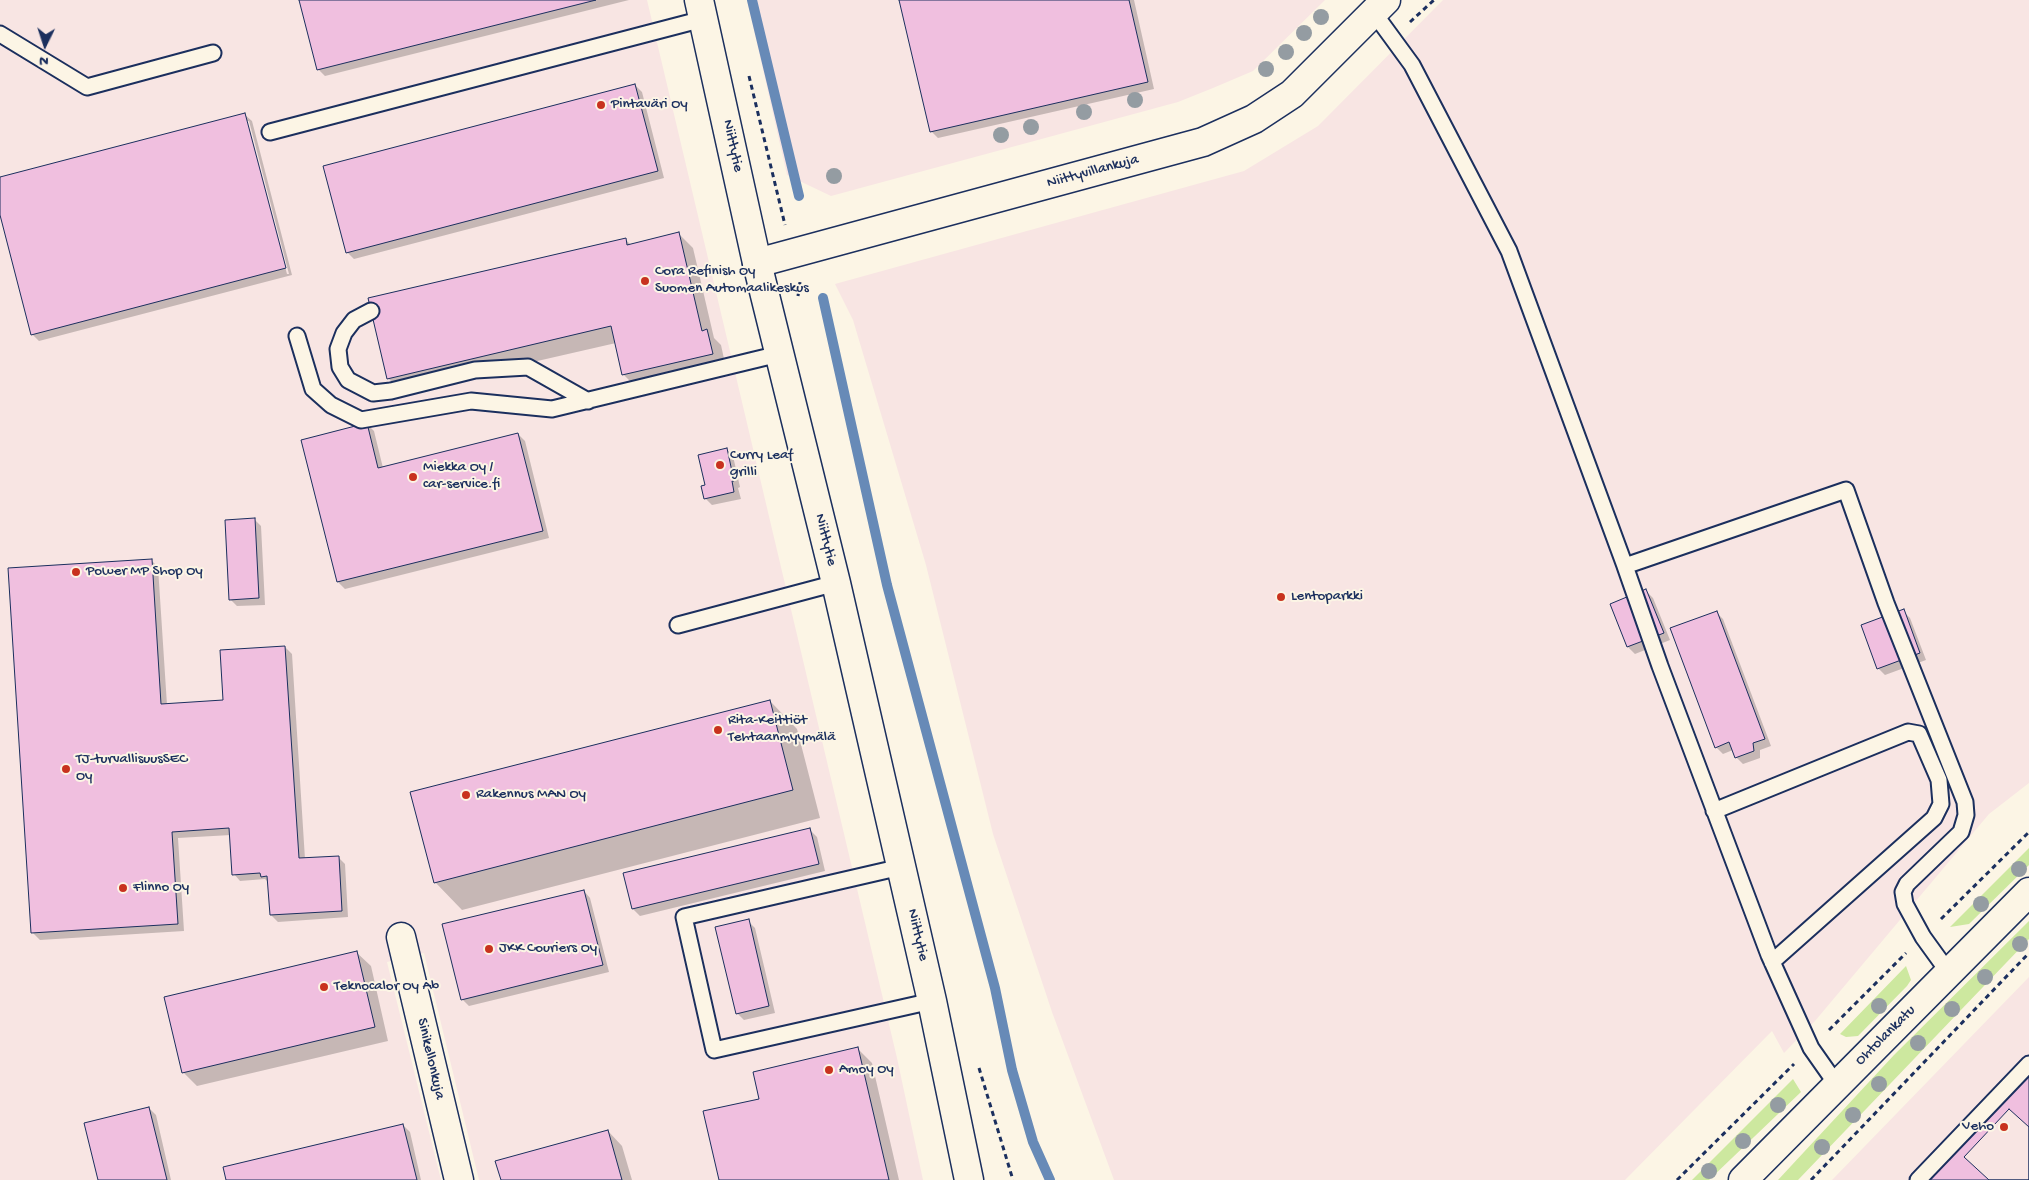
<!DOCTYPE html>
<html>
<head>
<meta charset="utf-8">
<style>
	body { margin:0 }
	#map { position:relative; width:2029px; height:1180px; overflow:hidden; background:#fcf5e5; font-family:"Gochi Hand",sans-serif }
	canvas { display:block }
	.north { position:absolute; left:20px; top:20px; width:50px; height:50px; -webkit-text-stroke:4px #fcf5e5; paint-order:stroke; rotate:184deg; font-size:14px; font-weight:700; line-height:20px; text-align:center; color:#1b2f5e }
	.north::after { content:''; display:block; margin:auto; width:18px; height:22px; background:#1b2f5e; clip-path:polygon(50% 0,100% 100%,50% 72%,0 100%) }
</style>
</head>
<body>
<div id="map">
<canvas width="2029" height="1180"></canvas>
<div class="north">N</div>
</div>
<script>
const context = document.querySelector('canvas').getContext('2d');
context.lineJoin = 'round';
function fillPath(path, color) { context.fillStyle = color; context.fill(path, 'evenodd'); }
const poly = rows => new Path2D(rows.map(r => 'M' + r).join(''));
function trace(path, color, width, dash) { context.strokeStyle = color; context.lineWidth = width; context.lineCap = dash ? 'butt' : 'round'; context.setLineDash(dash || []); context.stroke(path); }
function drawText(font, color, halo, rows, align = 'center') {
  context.font = font + ' "Gochi Hand",sans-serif'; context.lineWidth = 4; context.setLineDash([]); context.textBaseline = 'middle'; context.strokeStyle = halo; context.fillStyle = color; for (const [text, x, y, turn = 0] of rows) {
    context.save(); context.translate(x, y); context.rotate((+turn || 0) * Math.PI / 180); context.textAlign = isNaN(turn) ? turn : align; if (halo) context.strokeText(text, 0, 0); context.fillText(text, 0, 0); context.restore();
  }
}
fillPath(poly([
	[0,0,647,0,897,1058,923,1180,479,1180,424,953,387,962,441,1180,0,1180],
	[747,0,1325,0,1253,71,1213,88,1178,102,831,196,787,175],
	[1443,0,2029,0,2029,783,1989,814,1815,1021,1784,1053,1772,1031,1625,1180,1114,1180,1052,1012,993,834,926,565,853,320,835,284,1244,171,1318,126],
	[2029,977,2029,1180,1832,1180]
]), '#f8e5e3');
fillPath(poly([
	[2029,848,2029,865,1969,924,1950,927],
	[2029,921,2029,939,1798,1180,1778,1180,1894,1055],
	[1906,966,1911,980,1907,986,1858,1036,1846,1037,1840,1034],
	[1793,1079,1801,1092,1709,1180,1692,1180]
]), '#cde89f');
fillPath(poly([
	[300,0,629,0,325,76,318,69],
	[901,0,1134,0,1154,89,938,138,931,131],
	[635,85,642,92,664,178,354,259,347,252],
	[245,115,252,121,292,275,39,341,32,334,0,210,0,178],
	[246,121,249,121,289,274,287,274],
	[679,234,693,248,714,338,721,345,726,368,638,389,623,374,616,343,402,392,388,378,626,240,631,245],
	[367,424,374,431,383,468,518,434,525,441,549,538,345,589,338,582,302,441],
	[726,449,733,456,740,487,738,488,741,499,712,505,705,498,706,486],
	[254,519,261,526,265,605,237,606,230,599],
	[151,560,158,567,167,705,224,701,285,647,292,654,305,859,338,857,345,864,348,917,278,922,271,915,269,883,265,879,240,881,234,874,231,835,178,838,184,931,40,940,33,933],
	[1646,591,1653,598,1670,640,1635,654,1628,647,1611,605],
	[1903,611,1910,618,1926,660,1885,675,1878,668],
	[1716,612,1723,619,1771,746,1760,750,1760,758,1743,764,1736,757,1733,750,1723,754,1716,747],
	[770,701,797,729,820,818,462,910,435,882],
	[810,830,817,837,825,871,640,916,633,909,624,874],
	[584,891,590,898,609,972,469,1006,462,999],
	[748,921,755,928,775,1013,744,1020,737,1013],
	[356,952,371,966,388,1041,197,1086,183,1072],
	[858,1049,872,1063,899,1180,720,1180,761,1100],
	[149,1108,156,1115,171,1180,99,1180],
	[403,1125,410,1132,421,1180,227,1180],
	[608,1131,622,1146,632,1180,502,1180]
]), '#0003');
trace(poly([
	[752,0,799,196],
	[823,298,887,585,995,988,1012,1070,1033,1142,1050,1180]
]), '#678ab7', 10);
const building = poly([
	[299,0,596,0,317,70,299,0],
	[899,0,1129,0,1148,82,930,132,899,0],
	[635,84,658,171,346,253,323,166,635,84],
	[245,113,286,268,31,335,0,215,0,177,245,113],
	[679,232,702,331,707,329,713,354,622,375,611,326,387,379,368,298,626,238,627,245,679,232],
	[367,423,378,468,518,433,543,531,337,582,301,440,367,423],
	[727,448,734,481,732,481,734,492,704,499,701,486,705,485,698,455,727,448],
	[255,518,259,598,229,600,225,520,255,518],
	[152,559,161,704,223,700,220,650,285,646,299,858,339,856,342,911,270,915,267,876,261,877,260,873,232,875,229,828,172,832,178,924,31,933,8,568,152,559],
	[1646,589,1664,633,1627,647,1610,604,1646,589],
	[1904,609,1920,653,1877,669,1861,625,1904,609],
	[1717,611,1765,739,1753,743,1754,751,1735,758,1729,742,1715,748,1670,628,1717,611],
	[770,700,793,790,434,883,410,792,770,700],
	[810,828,819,864,632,909,623,873,810,828],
	[584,890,603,965,461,1000,442,924,584,890],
	[749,919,769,1006,736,1014,715,927,749,919],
	[357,951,375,1027,182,1073,164,997,357,951],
	[858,1047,889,1180,719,1180,703,1111,759,1099,753,1072,858,1047],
	[2029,1073,2029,1180,1929,1180,2029,1073],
	[149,1107,167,1180,98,1180,84,1123,149,1107],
	[2009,1109,2029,1127,2029,1180,1989,1180,1964,1157,2009,1109],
	[403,1124,417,1180,226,1180,223,1167,403,1124],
	[608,1130,622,1180,501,1180,495,1161,608,1130]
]);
fillPath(building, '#f0bfdf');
trace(building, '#1b2f5e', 1);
const lane = poly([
	[1374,13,1412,65,1509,251,1625,566,1846,490,1886,603,1965,802,1966,815,1961,832,1907,884,1903,892,1905,904,1923,937,1949,973],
	[0,34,87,87,213,53],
	[270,132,703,19],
	[371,311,354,320,344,333,338,349,340,367,348,380,373,393,391,391,475,370,528,367,588,401],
	[297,336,313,389,331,405,361,420,471,401,552,409,779,354],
	[1625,566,1660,666,1769,955,1811,1048,1837,1085],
	[678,625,836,583],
	[1714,811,1908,732,1919,734,1939,780,1941,804,1934,818,1772,962],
	[901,867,684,917,714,1050,932,1001],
	[1918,1180,2029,1064]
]);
const street = poly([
	[757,263,1203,142,1254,119,1292,94,1386,0],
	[401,937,459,1180]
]);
const secondary = poly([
	[699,0,757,263,836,583,932,1001,969,1180],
	[1743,1180,2029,892]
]);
trace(lane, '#1b2f5e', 19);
trace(street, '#1b2f5e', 31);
trace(secondary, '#1b2f5e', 31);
trace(poly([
	[1410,22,1434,0],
	[749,76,785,225],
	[798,296,800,282],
	[1941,919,2029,832],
	[1829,1030,1906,953],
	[979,1068,1013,1180],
	[1677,1180,1794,1064],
	[1811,1180,2029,953]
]), '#1b2f5e', 3, [5, 4]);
trace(lane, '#fcf5e5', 15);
trace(street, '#fcf5e5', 28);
trace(secondary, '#fcf5e5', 28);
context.fillStyle = '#949ca2';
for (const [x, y] of [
	[1321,17],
	[1304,33],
	[1286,52],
	[1266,69],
	[1135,100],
	[1084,112],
	[1031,127],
	[1001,135],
	[834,176],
	[2019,869],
	[1981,904],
	[2020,944],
	[1985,977],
	[1879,1006],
	[1952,1009],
	[1918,1043],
	[1879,1084],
	[1778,1105],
	[1853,1115],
	[1743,1141],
	[1822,1147],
	[1709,1171]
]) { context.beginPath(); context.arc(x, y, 8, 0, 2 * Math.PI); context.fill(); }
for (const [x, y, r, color] of [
	[601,105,5,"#c8321e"],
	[645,281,5,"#c8321e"],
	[720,465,5,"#c8321e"],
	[413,477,5,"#c8321e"],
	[76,572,5,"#c8321e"],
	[1281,597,5,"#c8321e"],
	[718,730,5,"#c8321e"],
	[66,769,5,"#c8321e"],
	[466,795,5,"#c8321e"],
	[123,888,5,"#c8321e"],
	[489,949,5,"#c8321e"],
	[324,987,5,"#c8321e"],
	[829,1070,5,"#c8321e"],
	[2004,1127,5,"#c8321e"]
]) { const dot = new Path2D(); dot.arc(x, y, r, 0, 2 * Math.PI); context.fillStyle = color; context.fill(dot); trace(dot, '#fcf5e5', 2); }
drawText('15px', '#1b2f5e', '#fcf5e5', [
	["Pintaväri Oy",611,105],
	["Cora Refinish Oy",655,272],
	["Suomen Automaalikeskus",655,289],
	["Curry Leaf",730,456],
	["grilli",730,473],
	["Miekka Oy /",423,468],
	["car-service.fi",423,485],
	["Power MP Shop Oy",86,572],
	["Lentoparkki",1291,597],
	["Rita-Keittiöt",728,721],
	["Tehtaanmyymälä",728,738],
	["TJ-turvallisuusSEC",76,760],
	["Oy",76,777],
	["Rakennus MAN Oy",476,795],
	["Flinno Oy",133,888],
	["JKK Couriers Oy",499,949],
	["Teknocalor Oy Ab",334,987],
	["Amoy Oy",839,1070],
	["Veho",1994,1127,"right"]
], 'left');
drawText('15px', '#1b2f5e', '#fcf5e5', [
	["Niittytie",732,146,78],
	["Niittyvillankuja",1093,172,-15],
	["Niittytie",825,540,76],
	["Niittytie",917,935,77],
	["Ohtolankatu",1886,1036,-45],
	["Sinikellonkuja",430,1059,77]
]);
</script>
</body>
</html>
